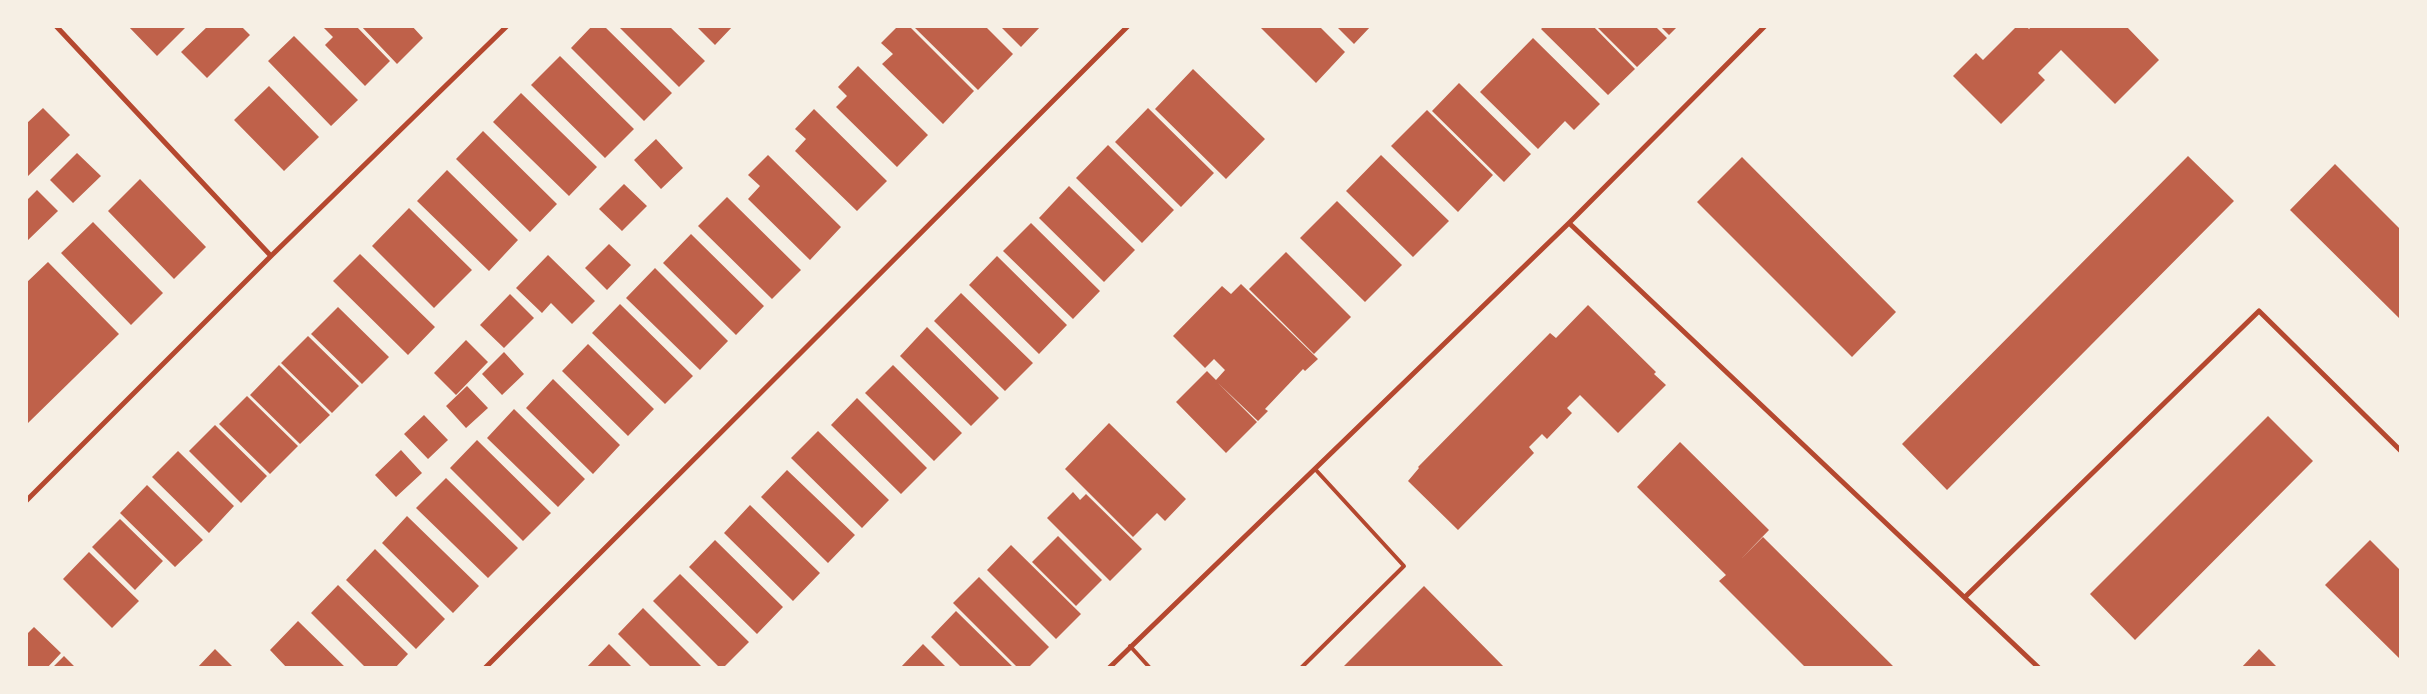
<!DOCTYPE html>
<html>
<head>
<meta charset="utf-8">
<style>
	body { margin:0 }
	#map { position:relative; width:2427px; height:694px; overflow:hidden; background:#f6efe4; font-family:Rubik,sans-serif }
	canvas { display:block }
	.frame { position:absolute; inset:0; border:28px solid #f6efe4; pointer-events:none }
</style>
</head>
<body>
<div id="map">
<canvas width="2427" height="694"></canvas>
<div class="frame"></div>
</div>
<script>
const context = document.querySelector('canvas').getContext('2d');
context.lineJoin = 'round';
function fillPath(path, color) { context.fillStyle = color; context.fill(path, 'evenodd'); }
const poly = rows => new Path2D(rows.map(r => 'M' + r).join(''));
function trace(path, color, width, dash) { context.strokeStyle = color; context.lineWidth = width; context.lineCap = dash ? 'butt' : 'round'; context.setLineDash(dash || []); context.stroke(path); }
fillPath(poly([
	[128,26,187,26,157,56],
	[208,26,241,26,250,35,207,78,181,52],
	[322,26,356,26,390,61,365,86,325,45,333,37],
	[361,26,412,26,423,38,397,64],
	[592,26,604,26,672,93,644,121,571,48],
	[618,26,669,26,705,61,679,87],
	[696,26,733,26,715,45],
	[898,26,909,26,974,91,943,124,882,64,893,54,881,43],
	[913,26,985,26,1013,54,978,90],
	[1000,26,1041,26,1021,47],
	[1259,26,1319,26,1345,52,1316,83],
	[1336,26,1371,26,1354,44],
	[1544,26,1593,26,1635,69,1608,95,1541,29],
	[1596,26,1655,26,1667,38,1637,67],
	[1660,26,1678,26,1669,35],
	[2017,26,2026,26,2029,29,2032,26,2126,26,2159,60,2115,104,2061,50,2038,73,2045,80,2001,124,1953,76,1976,53,1983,60],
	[294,36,358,100,331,126,268,61],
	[1533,38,1600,104,1574,130,1565,121,1538,149,1480,92],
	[560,56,634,129,605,158,531,85],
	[858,66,928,135,897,167,836,107,847,96,838,87],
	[1193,69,1265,139,1226,179,1155,109],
	[1459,83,1531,154,1504,182,1432,111],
	[269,86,319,137,284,171,234,120],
	[521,93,597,167,569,196,493,122],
	[43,108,70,135,26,178,26,124],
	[1148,108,1214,173,1181,207,1115,142],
	[814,109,887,181,857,211,795,151,806,139,795,129],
	[1427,110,1493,175,1458,212,1391,146],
	[483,131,557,204,530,232,456,159],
	[656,139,683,168,661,189,634,160],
	[1108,145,1174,210,1142,243,1076,178],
	[77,153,101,176,73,203,50,180],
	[768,155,841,227,810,260,748,199,760,186,748,175],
	[1381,155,1449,221,1413,257,1346,191],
	[2188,156,2234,201,1947,490,1902,444],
	[1742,157,1896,312,1852,357,1697,202],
	[2335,164,2401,230,2401,320,2290,210],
	[447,170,518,240,489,271,417,201],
	[140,179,206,247,174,279,108,211],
	[624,184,647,206,622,231,599,209],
	[1069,186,1135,250,1104,282,1039,218],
	[37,190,58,211,26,242,26,201],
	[727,197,801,270,772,299,698,226],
	[1337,201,1402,265,1365,302,1300,238],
	[409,208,472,270,434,308,372,246],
	[93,222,163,293,131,325,61,253],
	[1031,223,1100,291,1073,319,1003,251],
	[691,234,764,306,736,335,663,263],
	[609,244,631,265,607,290,585,268],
	[1286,252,1351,317,1314,354,1249,289],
	[360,254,435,327,408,355,333,281],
	[548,255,595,301,572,324,551,303,542,313,516,288],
	[997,256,1067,325,1039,354,969,285],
	[48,262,119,334,28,423,26,421,26,283],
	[655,268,728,341,700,370,626,298],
	[1241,284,1318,359,1305,371,1303,369,1265,409,1268,411,1258,421,1218,383,1257,422,1226,453,1176,402,1207,371,1216,380,1225,370,1214,359,1205,368,1173,336,1222,286,1231,294],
	[961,293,1033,363,1005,391,934,321],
	[510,294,534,318,504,348,480,325],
	[620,304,693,376,665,404,592,333],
	[1588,305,1656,372,1654,374,1666,385,1618,433,1580,395,1567,408,1572,413,1547,439,1542,434,1529,447,1534,453,1458,530,1408,481,1419,468,1418,467,1550,333,1556,338],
	[338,307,389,357,362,384,311,334],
	[927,327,999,398,971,426,900,356],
	[308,336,359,386,332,413,281,363],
	[466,340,488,362,456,395,434,373],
	[588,344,654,409,628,436,562,371],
	[504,352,524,374,502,395,482,374],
	[279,365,330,415,300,444,250,395],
	[893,365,962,433,934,461,865,393],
	[553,379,620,445,593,474,526,408],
	[467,386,488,408,466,428,446,406],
	[247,396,298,446,270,474,219,424],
	[857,398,927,468,901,494,831,425],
	[514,409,585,479,558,507,487,438],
	[424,415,448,440,428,459,404,434],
	[2268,416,2313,461,2135,640,2090,594],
	[1109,423,1186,499,1165,521,1157,513,1133,537,1065,469],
	[215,425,267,476,241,503,189,451],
	[818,431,889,500,862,528,791,458],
	[477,440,551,513,523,541,450,468],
	[1680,442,1769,530,1741,559,1763,537,1895,668,1806,668,1719,581,1726,575,1637,487],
	[401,450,422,473,396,497,375,475],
	[178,451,234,506,209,533,152,477],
	[787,470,855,535,828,563,761,497],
	[446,478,518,548,488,578,416,508],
	[147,485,203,540,175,567,120,513],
	[1073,492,1080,500,1086,494,1142,549,1110,581,1047,518],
	[750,505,820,573,793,601,724,533],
	[407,516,479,586,453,613,382,543],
	[120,519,163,561,135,590,92,547],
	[1058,536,1102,580,1076,606,1032,562],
	[715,540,783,607,757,634,689,567],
	[2370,540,2401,571,2401,660,2325,585],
	[1011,545,1081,614,1056,639,987,570],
	[375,549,445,619,416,649,346,580],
	[89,552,139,601,112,628,63,579],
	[680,574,749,642,723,668,720,668,653,601],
	[979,577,1049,647,1028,668,1018,668,953,603],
	[338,585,408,654,395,668,366,668,311,613],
	[1424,586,1505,668,1342,668],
	[643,608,703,668,652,668,618,634],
	[956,611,1014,668,962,668,931,637],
	[298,621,346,668,287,668,270,650],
	[34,627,61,653,47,668,26,668,26,635],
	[609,644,633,668,586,668],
	[923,644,947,668,900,668],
	[215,649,234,668,197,668],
	[2259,649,2278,668,2241,668],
	[64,656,76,668,52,668]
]), '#bf614a');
trace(poly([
	[1130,646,1150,668],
	[1301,668,1404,566,1315,469]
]), '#b5482f', 4);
trace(poly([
	[56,26,271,256],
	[1569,223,2039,668],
	[26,501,271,256,507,26],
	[1965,597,2259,311,2401,451],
	[485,668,1128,26],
	[1109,668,1569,223,1765,26]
]), '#b5482f', 5);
</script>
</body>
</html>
